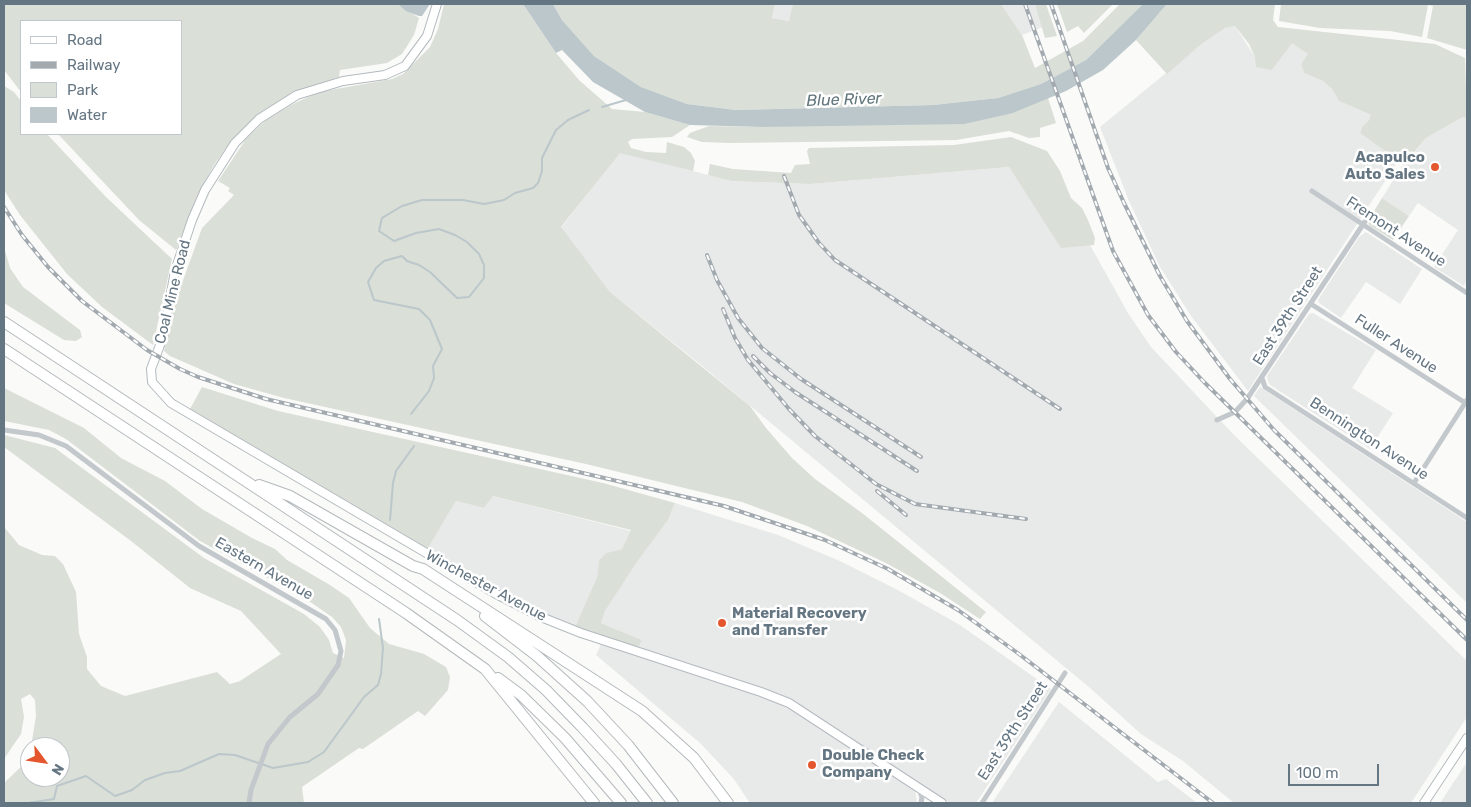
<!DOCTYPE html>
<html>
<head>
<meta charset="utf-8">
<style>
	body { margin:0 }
	#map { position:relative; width:1471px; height:807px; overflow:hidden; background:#fafaf8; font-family:Rubik,sans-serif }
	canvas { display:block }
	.frame { position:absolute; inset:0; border:5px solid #657683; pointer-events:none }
	.legend { position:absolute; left:20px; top:20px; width:162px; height:115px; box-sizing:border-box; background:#fff; border:1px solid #c1c8cd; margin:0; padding:6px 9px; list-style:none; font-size:15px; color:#657683 }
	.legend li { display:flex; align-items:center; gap:10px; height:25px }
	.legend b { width:25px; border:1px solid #c1c8cd }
	.north { position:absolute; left:20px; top:737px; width:50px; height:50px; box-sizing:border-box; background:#fff; border:1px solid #c1c8cd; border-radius:50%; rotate:121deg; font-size:14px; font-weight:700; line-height:20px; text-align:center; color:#657683 }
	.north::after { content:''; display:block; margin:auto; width:18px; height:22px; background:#e4572e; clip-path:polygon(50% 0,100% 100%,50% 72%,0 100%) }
	.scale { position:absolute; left:1288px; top:764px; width:91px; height:22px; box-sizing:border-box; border:2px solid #657683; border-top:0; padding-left:6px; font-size:15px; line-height:18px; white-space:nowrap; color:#657683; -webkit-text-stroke:4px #fff; paint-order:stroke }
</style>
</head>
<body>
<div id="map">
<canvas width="1471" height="807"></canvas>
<div class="frame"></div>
<ul class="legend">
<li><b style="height:6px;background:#fff"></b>Road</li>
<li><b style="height:6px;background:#a2aab0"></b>Railway</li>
<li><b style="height:14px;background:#dadfd7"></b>Park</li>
<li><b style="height:14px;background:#bbc7cb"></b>Water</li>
</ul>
<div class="north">N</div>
<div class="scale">100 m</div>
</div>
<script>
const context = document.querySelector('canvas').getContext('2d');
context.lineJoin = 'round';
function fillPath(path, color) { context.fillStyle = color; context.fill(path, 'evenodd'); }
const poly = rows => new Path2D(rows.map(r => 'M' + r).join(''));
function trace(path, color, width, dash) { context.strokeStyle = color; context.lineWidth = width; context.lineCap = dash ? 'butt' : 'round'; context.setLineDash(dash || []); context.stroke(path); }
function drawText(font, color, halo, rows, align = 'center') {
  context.font = font + ' Rubik,sans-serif'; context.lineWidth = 5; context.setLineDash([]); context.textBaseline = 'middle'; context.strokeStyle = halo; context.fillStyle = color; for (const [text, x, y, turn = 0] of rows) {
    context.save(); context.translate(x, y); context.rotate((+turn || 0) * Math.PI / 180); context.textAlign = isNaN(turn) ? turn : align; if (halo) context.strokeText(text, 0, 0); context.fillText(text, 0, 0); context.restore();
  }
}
fillPath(poly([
	[775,4,793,4,790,21,772,18],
	[1001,4,1035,4,1043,27,1022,35],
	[1235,26,1255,57,1272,70,1292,42,1308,54,1301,64,1304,73,1323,81,1332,89,1339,101,1371,115,1369,120,1362,127,1360,133,1382,149,1402,155,1248,391,1191,316,1160,267,1129,201,1100,127,1199,46,1225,28],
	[1463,117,1467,118,1467,280,1464,286,1434,267,1458,230,1418,203,1409,216,1382,198,1409,155,1413,155,1426,138],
	[620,152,731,181,810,184,1009,167,1061,247,1090,245,1128,313,1151,347,1234,435,1467,661,1467,717,1411,803,1234,803,1183,761,1141,734,1090,688,695,360,610,292,561,228],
	[1366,232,1422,269,1400,304,1366,282,1341,318,1319,303,1318,300,1359,237],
	[1313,313,1376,350,1352,388,1393,413,1370,449,1270,385,1268,381,1267,376,1309,314],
	[1260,387,1467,522,1467,603,1254,396],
	[493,496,631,531,622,549,606,553,599,560,597,577,575,627,513,599,427,550,456,501,484,508],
	[675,503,778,535,840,561,896,589,960,625,1051,689,976,803,950,803,805,708,766,689,638,649,642,640,601,623,605,611,636,562,668,520],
	[601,644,735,687,771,700,799,714,915,790,917,803,750,803,733,778,700,743,596,655],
	[1059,702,1158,782,1166,779,1197,803,992,803],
	[1467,762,1467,803,1440,803]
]), '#e8e9e9');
fillPath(poly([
	[4,4,398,4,419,18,414,35,402,54,387,63,340,70,339,77,291,94,254,118,231,141,214,165,197,196,176,250,139,220,58,134,181,134,181,21,21,21,21,92,4,70],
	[444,4,523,4,556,53,579,80,612,109,645,112,690,125,672,137,632,139,628,142,631,148,646,152,666,153,667,142,684,147,691,153,695,161,693,171,620,153,561,227,610,292,750,406,766,428,792,458,815,479,862,513,986,612,980,619,940,593,886,563,807,526,742,502,586,464,284,398,234,384,170,356,164,351,177,297,202,228,234,195,228,191,230,188,218,181,246,139,266,120,291,105,319,92,392,79,403,74,430,47,438,29],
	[553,4,775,4,772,18,789,21,793,4,1001,4,1022,35,1035,68,1083,41,1120,4,1143,4,1086,60,1041,84,998,98,933,105,736,110,687,104,641,87,594,56,562,20],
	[1035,4,1046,4,1057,36,1045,38],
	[1057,4,1113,4,1084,33,1078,26,1067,32],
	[1167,4,1275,4,1273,20,1278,27,1435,44,1465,58,1467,118,1463,117,1426,138,1412,155,1396,155,1382,149,1360,133,1362,127,1369,120,1371,115,1339,101,1332,89,1323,81,1304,73,1301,64,1308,54,1292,43,1272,70,1256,67,1255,57,1249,44,1235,26,1225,28,1199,46,1167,74,1136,40],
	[1281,4,1467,4,1467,50,1427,38,1433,6,1428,5,1422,37,1390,31,1320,28,1279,21],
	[4,86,14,92,21,101,21,134,47,134,106,197,172,259,153,345,102,307,67,274,20,215,4,190],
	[1048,98,1056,123,1040,128,1040,137,1029,138,1009,131,956,140,730,143,702,142,687,137,690,133,709,126,762,127,1013,113],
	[1011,137,1047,151,1060,171,1071,198,1082,208,1088,220,1095,238,1094,245,1061,248,1009,167,810,184,731,181,708,175,710,164,733,169,791,173,795,165,810,164,807,151,809,148,954,145],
	[1382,198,1409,216,1393,240,1369,225,1368,221],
	[4,247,10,268,23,287,80,330,82,337,76,341,64,340,4,303],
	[202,387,278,411,603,483,675,503,668,520,636,563,605,611,601,623,642,640,638,649,575,627,597,577,599,560,606,553,622,549,631,530,493,496,484,508,456,501,427,550,190,409],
	[4,388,84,428,121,458,165,481,202,509,252,538,275,549,287,560,330,585,349,598,370,628,389,644,424,654,446,667,450,677,448,690,425,716,418,711,363,749,359,748,302,787,304,803,4,803,4,783,25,763,30,750,30,777,60,777,60,747,31,747,36,716,35,700,30,694,21,699,24,717,21,734,4,759,4,527,19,545,42,555,55,556,63,564,76,592,79,634,87,657,87,669,101,686,125,696,217,672,230,684,240,681,281,654,241,611,190,588,131,541,4,447,4,435,55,448,204,558,304,614,320,627,329,640,333,653,344,658,346,640,341,627,332,617,303,597,200,541,66,439,49,430,4,421]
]), '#dadfd7');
fillPath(poly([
	[398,4,430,4,422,16,419,16,406,11],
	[523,4,553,4,562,20,594,56,641,87,687,104,736,110,933,105,998,98,1041,84,1086,60,1143,4,1167,4,1136,40,1103,70,1066,91,1013,113,964,124,762,127,690,125,645,112,593,82,562,50,556,53]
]), '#bbc7cb');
trace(poly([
	[602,107,626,100],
	[411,414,429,391,434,378,433,366,442,349,430,320,419,309,374,300,368,282,376,268,384,261,402,256,407,261,419,265,430,272,457,298,469,297,484,278,484,265,479,254,467,242,455,235,439,229,416,233,394,241,379,231,382,218,402,206,422,200,463,200,484,204,504,200,515,193,533,188,538,183,542,171,542,158,556,130,568,120,589,110],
	[390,520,393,483,396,471,414,446],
	[28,803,54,799,57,786,86,776,115,796,132,790,145,780,165,773,180,771,219,754,235,755,273,768,308,762,324,752,364,697,378,685,381,674,383,648,379,619]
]), '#bbc7cb', 2);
const secondary = poly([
	[437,4,427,36,405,66,385,75,343,81,297,95,259,119,235,143,205,190,192,220,175,271,163,337,151,369,152,382,171,403,496,594,541,617,581,633,761,692,789,703,942,803],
	[1424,803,1467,738]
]);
const highway = poly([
	[4,322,457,620,508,657,546,690,582,727,616,764,647,803],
	[4,349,406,613,485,669,594,803],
	[259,485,290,496,413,566,423,569,642,711,694,758,728,803],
	[485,616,537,656,587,701,628,745,673,803],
	[498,678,521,695,565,738,621,803]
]);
trace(secondary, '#b3babf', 10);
trace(highway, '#b4b9bd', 12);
trace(poly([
	[1312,191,1467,293],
	[1311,304,1467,404],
	[1262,378,1265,387,1467,518],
	[1217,420,1235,412,1247,399,1370,214],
	[4,430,39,435,66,446,199,546,326,619,335,630,341,651,338,665,318,694,290,717,268,744,251,790,249,803],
	[1414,483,1467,400],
	[919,789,922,797,921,803],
	[982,803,1065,673]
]), '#c3c8cc', 5);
trace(secondary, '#fff', 8);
trace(highway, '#fff', 10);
const rail = poly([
	[1025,4,1113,251,1148,315,1176,352,1204,382,1467,640],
	[1051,4,1108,168,1124,203,1160,276,1187,321,1230,379,1274,430,1467,620],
	[784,176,799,215,819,243,835,260,1060,409],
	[4,207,22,235,48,267,82,301,147,350,180,369,198,377,266,399,724,506,825,540,888,569,958,610,1019,654,1213,803],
	[707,255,717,280,738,318,762,348,801,379,921,457],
	[723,309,735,338,748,360,789,409,815,436,876,484,915,504,1026,519],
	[753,356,770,373,795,392,917,471],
	[877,491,906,515]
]);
trace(rail, '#a2aab0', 4);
trace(rail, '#fff', 2, [5.5]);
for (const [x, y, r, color] of [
	[1435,167,5,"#e4572e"],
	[722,623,5,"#e4572e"],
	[812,765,5,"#e4572e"]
]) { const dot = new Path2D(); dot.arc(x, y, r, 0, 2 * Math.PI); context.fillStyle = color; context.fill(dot); trace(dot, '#fff', 2); }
drawText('bold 15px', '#657683', '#fff', [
	["Acapulco",1425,158,"right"],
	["Auto Sales",1425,175,"right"],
	["Material Recovery",732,614],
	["and Transfer",732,631],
	["Double Check",822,756],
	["Company",822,773]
], 'left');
drawText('15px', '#657683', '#fff', [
	["Fremont Avenue",1396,232,33],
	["Coal Mine Road",173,292,-76],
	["East 39th Street",1288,316,-57],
	["Fuller Avenue",1396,344,33],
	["Bennington Avenue",1369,439,33],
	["Eastern Avenue",264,569,30],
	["Winchester Avenue",486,586,28],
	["East 39th Street",1013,731,-57]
]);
drawText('italic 16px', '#60757c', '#fff', [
	["Blue River",844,100,-2]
]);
</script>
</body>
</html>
